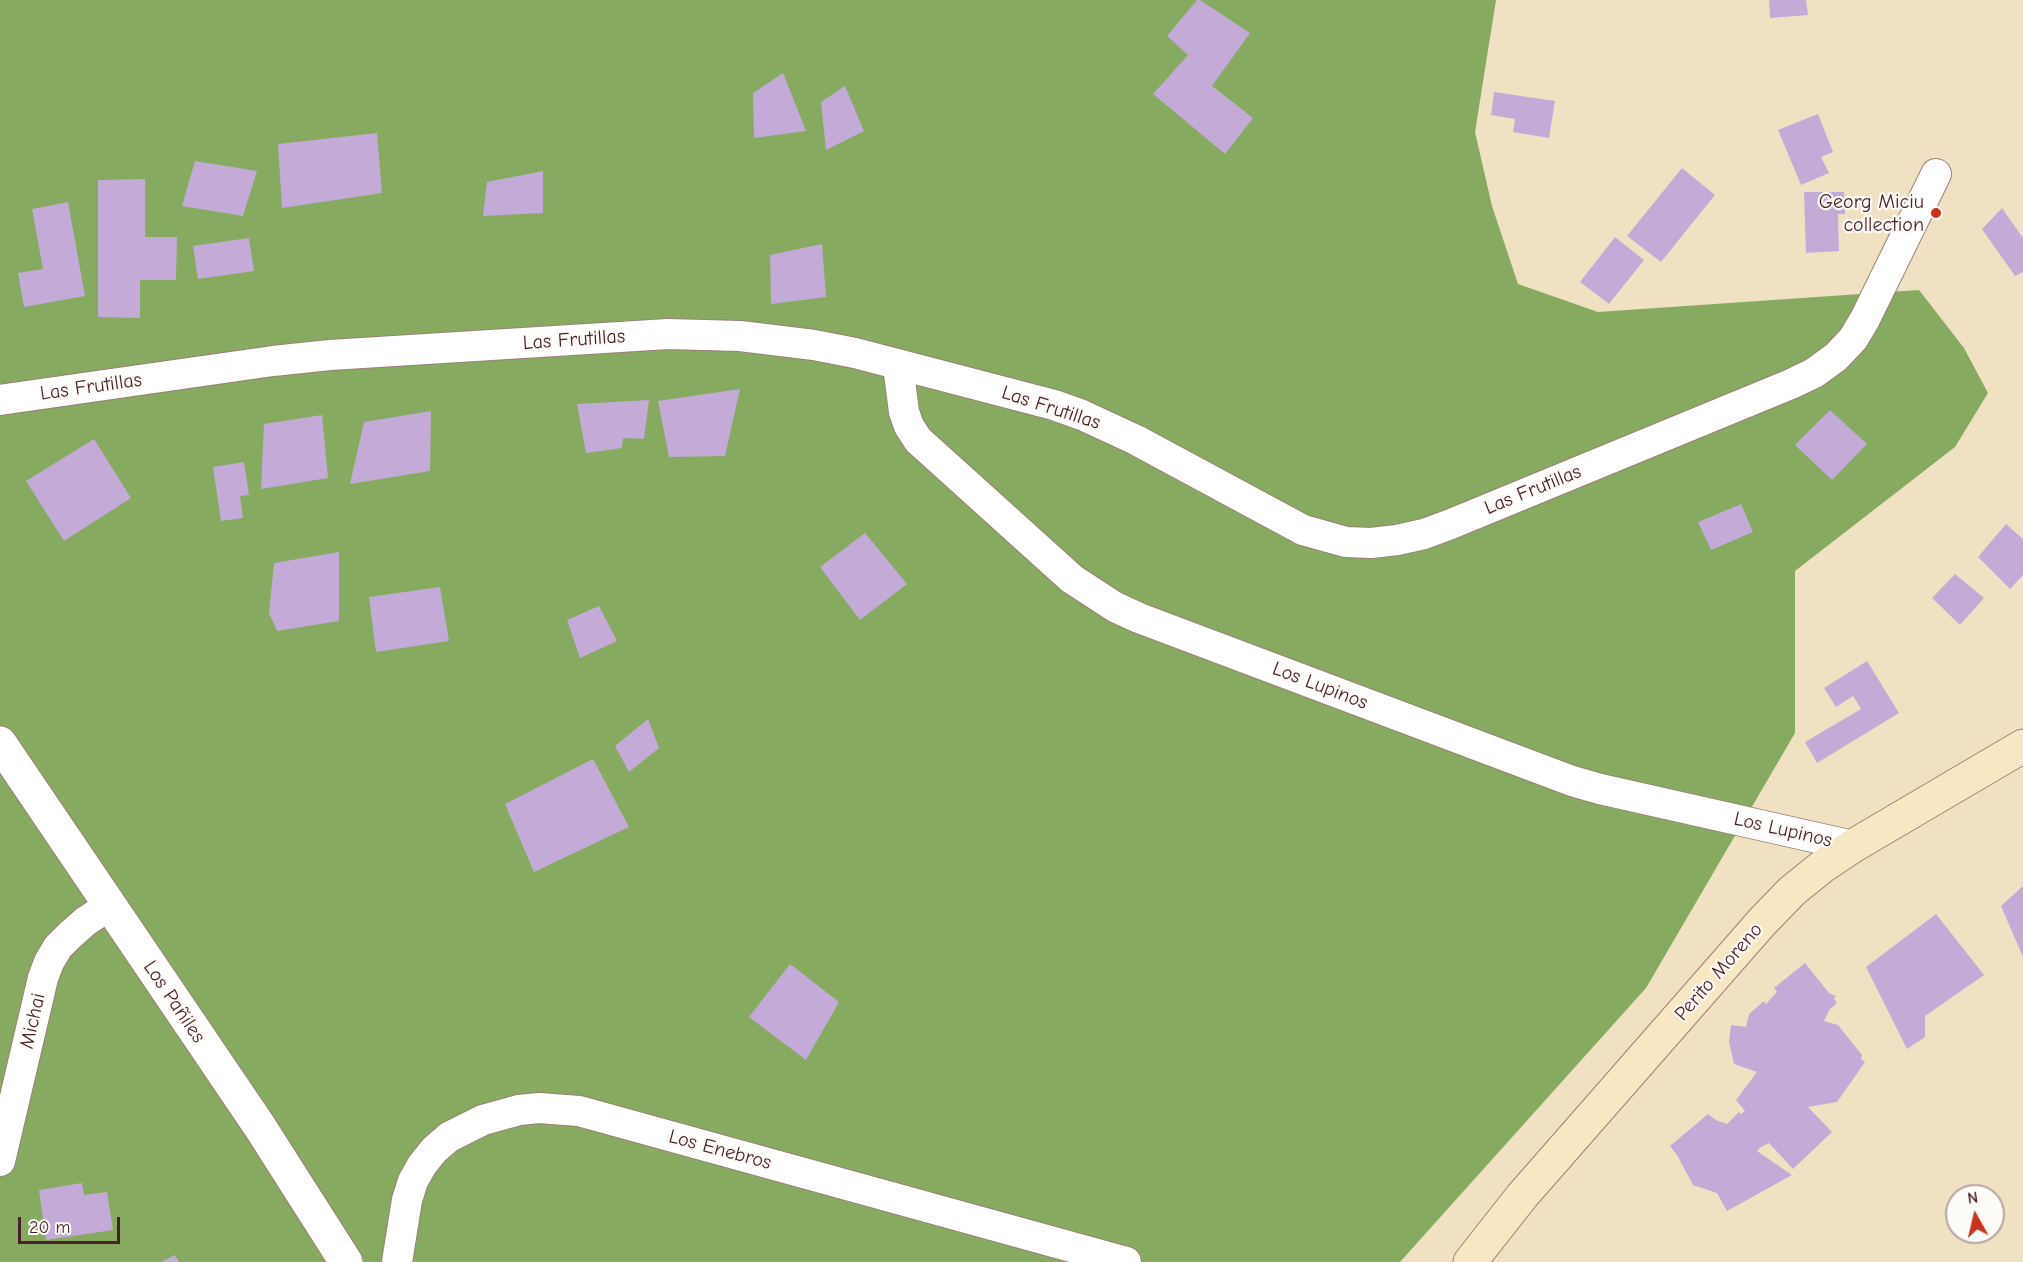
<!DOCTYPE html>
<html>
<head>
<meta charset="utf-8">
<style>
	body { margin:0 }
	#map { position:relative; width:2023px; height:1262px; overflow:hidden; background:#f0e1c2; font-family:"Comic Neue",sans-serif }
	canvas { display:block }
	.north { position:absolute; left:1945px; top:1184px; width:60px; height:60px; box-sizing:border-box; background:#fdfcf7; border:2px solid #b5a4a5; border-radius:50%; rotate:352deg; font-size:16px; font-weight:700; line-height:24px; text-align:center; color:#4a1f2b }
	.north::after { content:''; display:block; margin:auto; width:21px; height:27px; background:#c8321e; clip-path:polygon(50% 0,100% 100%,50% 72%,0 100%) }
	.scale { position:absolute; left:18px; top:1217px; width:102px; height:27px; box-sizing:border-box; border:3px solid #4a1f2b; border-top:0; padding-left:8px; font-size:18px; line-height:21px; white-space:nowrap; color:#4a1f2b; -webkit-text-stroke:4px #fdfcf7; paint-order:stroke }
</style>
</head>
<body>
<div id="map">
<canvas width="2023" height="1262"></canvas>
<div class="north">N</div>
<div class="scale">20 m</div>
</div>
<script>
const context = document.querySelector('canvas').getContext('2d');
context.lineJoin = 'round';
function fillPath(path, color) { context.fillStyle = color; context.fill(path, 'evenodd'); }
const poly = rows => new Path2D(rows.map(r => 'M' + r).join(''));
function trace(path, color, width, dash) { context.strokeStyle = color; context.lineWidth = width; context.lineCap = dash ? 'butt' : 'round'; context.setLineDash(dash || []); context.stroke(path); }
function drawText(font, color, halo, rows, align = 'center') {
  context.font = font + ' "Comic Neue",sans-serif'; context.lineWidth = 4.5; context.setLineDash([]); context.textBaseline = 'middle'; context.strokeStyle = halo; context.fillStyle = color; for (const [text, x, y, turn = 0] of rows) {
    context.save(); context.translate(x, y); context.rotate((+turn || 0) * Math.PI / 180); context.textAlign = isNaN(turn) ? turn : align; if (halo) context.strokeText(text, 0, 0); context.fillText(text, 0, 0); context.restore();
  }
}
fillPath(poly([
	[0,0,1496,0,1475,132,1492,206,1518,284,1598,312,1919,290,1964,348,1988,393,1955,447,1795,571,1795,733,1646,988,1400,1262,0,1262]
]), '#85aa60');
fillPath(poly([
	[1197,0,1200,0,1250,33,1212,86,1253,118,1225,154,1153,94,1188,55,1167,36],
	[1769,0,1806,0,1808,15,1770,18],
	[783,73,806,131,754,138,753,93],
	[845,86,864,131,826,150,821,102],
	[1494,92,1555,101,1549,138,1513,132,1515,119,1491,115],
	[1818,114,1833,152,1821,157,1829,173,1801,185,1778,130],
	[377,133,382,193,282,208,278,144],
	[195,161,257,171,243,216,182,206],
	[1682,168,1715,195,1661,262,1627,236],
	[543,171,543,213,483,216,487,182],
	[145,179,145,237,177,237,176,280,140,280,140,318,98,317,98,180],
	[1804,192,1844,192,1845,214,1838,214,1839,251,1806,253],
	[68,202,85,296,24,307,18,273,43,269,32,209],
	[2002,208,2023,238,2023,272,2015,276,1982,229],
	[1615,237,1644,260,1609,304,1580,282],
	[249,238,254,271,198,279,193,246],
	[822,244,826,297,771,304,770,255],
	[740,389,725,456,669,457,658,401],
	[649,400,644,439,623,438,622,448,586,453,577,404],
	[1830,410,1867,444,1832,480,1795,445],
	[431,411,430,471,350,484,364,422],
	[322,415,328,478,261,489,264,424],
	[94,439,131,498,64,541,26,481],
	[244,462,249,495,240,496,243,518,221,521,213,467],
	[1741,504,1753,532,1711,550,1698,522],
	[2006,524,2023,539,2023,575,2010,589,1978,557],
	[865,533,907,584,860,620,820,567],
	[339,552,339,621,277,631,269,613,274,563],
	[1955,574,1984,598,1960,625,1932,598],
	[440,587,449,641,376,652,369,597],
	[599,606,617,641,580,658,567,620],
	[1867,661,1899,713,1817,763,1805,742,1861,709,1853,696,1836,707,1824,688],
	[648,719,659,748,629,772,615,746],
	[593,759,629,827,534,872,505,804],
	[2023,886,2023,957,2001,906],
	[1936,914,1984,975,1925,1016,1925,1037,1907,1049,1866,967],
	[1805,963,1829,993,1836,996,1834,999,1837,1003,1830,1009,1824,1021,1838,1025,1862,1055,1861,1059,1865,1062,1837,1102,1808,1107,1832,1132,1793,1169,1769,1143,1761,1147,1757,1151,1792,1175,1727,1211,1717,1193,1693,1185,1677,1155,1670,1146,1708,1114,1716,1120,1727,1124,1739,1112,1741,1114,1745,1111,1736,1100,1757,1072,1734,1064,1729,1042,1731,1025,1746,1027,1749,1014,1764,1001,1766,1004,1777,992,1774,988],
	[790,964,839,1002,806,1060,749,1017],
	[82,1183,84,1195,107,1192,113,1230,46,1240,39,1190],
	[175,1255,179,1262,161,1262]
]), '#c4abd7');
const minor = poly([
	[898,365,904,412,909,426,918,440,1072,579,1115,607,1139,618,1572,781,1600,789,1853,846],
	[0,400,273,361,330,355,668,334,740,336,814,345,855,353,1054,405,1082,415,1136,440,1303,530,1346,542,1371,543,1397,540,1424,534,1451,524,1791,384,1814,373,1836,357,1853,339,1865,319,1936,174],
	[0,1161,43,978,49,962,58,947,70,935,86,921,109,906],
	[397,1262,407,1200,413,1181,422,1165,434,1150,449,1137,483,1120,519,1110,539,1108,579,1111,1126,1262]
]);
const tertiary = poly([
	[0,743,260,1127,346,1262]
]);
const secondary = poly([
	[1470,1262,1522,1196,1762,922,1792,891,1823,866,1853,846,2023,746]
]);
trace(minor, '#9d8076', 32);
trace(tertiary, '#9d8076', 35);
trace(secondary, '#9d8076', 35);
trace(minor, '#fff', 30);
trace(tertiary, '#fff', 33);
trace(secondary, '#f7e8c3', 33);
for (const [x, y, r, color] of [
	[1936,213,6,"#c8321e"]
]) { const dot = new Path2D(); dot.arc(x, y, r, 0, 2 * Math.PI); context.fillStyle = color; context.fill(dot); trace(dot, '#fdfcf7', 2); }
drawText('20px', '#4a1f2b', '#fdfcf7', [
	["Georg Miciu",1924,202],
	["collection",1924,225]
], 'right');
drawText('20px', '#4a1f2b', '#fdfcf7', [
	["Las Frutillas",574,340,-4],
	["Las Frutillas",91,387,-8],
	["Las Frutillas",1051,408,18],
	["Las Frutillas",1533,490,-22],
	["Los Lupinos",1320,686,21],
	["Los Lupinos",1783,830,13],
	["Perito Moreno",1719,972,-49],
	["Los Pañiles",174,1002,56],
	["Michai",33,1021,-77],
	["Los Enebros",720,1150,15]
]);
</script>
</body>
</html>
